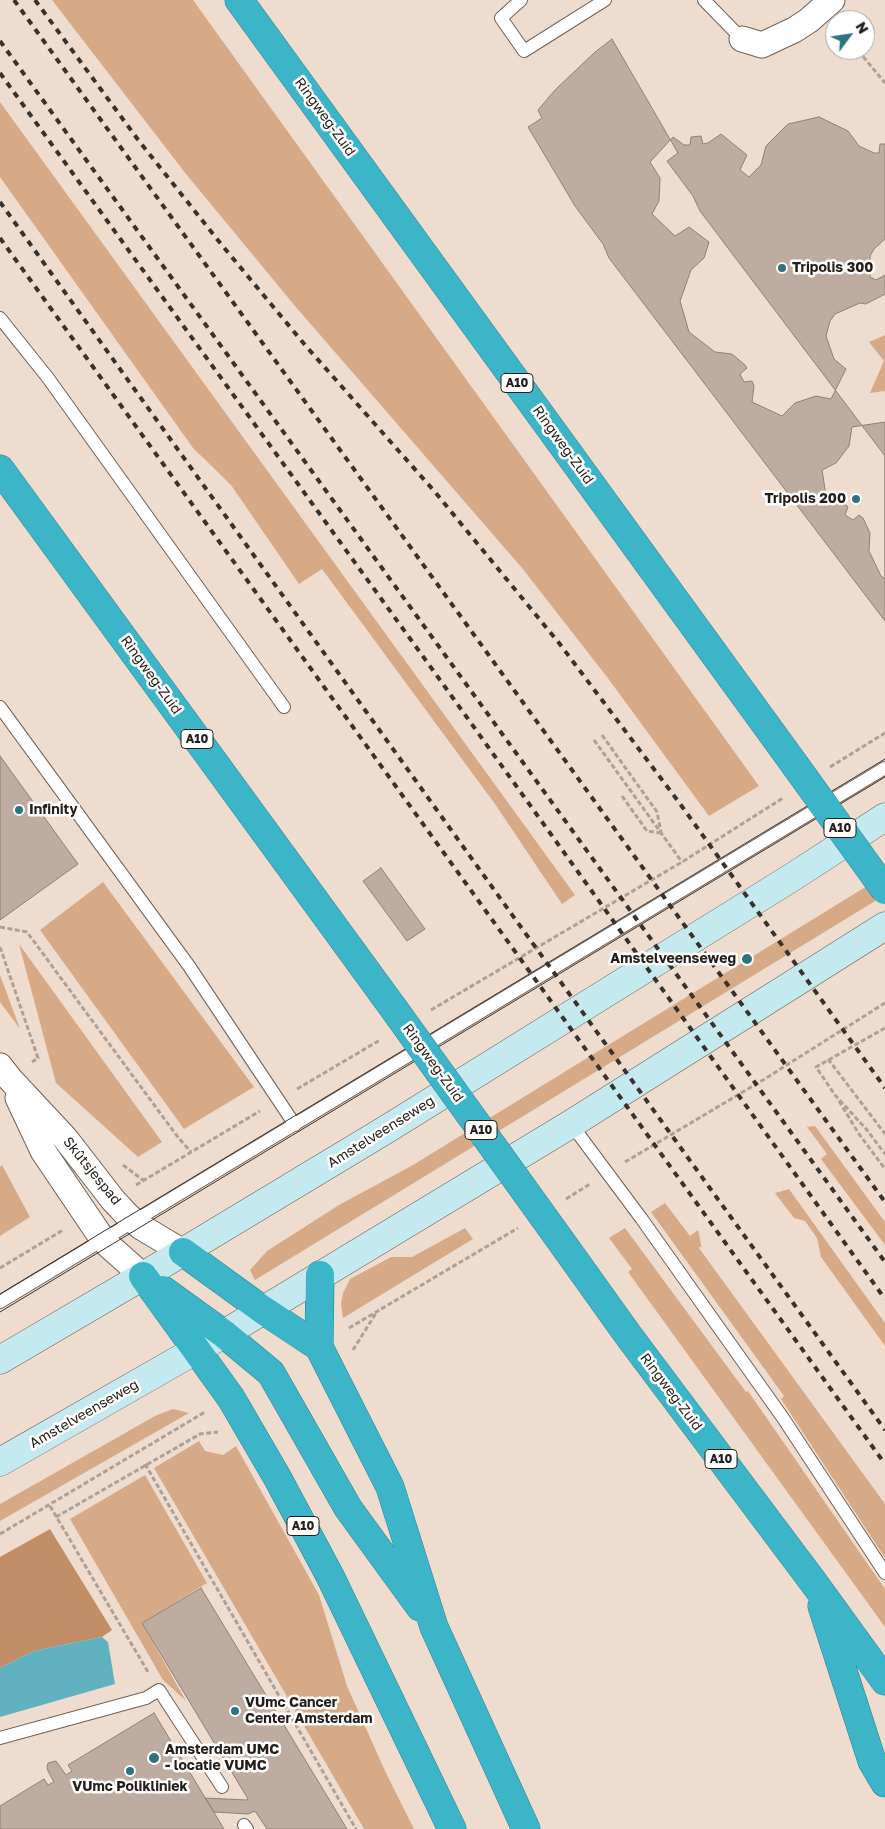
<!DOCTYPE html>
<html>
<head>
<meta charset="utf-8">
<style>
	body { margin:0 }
	#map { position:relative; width:885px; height:1829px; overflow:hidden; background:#eeddcf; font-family:"Golos Text",sans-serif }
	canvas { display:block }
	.north { position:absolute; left:825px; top:10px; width:50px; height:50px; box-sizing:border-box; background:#fff; border:1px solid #a7a5a3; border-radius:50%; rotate:59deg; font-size:14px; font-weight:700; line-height:20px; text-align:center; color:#241d19 }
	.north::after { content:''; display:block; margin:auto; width:18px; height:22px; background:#2d7480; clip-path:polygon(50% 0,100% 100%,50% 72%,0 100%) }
</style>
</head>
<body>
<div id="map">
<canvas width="885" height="1829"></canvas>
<div class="north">N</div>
</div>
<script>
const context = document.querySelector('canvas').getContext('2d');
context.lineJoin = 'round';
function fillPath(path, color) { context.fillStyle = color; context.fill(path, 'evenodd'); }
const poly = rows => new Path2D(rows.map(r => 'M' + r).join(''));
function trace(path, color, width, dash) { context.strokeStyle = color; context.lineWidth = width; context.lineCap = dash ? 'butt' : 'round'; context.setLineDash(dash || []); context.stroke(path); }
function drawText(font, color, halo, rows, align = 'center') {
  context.font = font + ' "Golos Text",sans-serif'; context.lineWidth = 5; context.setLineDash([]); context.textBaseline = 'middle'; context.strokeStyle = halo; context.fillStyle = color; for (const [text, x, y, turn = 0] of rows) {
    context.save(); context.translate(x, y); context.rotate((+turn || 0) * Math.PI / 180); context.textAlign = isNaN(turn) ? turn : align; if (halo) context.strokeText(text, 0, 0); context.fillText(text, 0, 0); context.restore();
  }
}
fillPath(poly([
	[52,0,193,0,759,786,709,816,607,677,522,568,295,306,186,174],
	[0,102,575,895,562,904,495,804,322,569,299,584,231,485,193,448,0,177],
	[885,335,885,391,870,393,884,361,869,342],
	[885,875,885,895,255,1280,250,1270,267,1251,339,1205,413,1165],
	[103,882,254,1087,184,1129,40,930],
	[19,944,162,1142,138,1157,56,1083],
	[0,975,20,1029,0,1002],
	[815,1126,885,1222,885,1245,821,1159,827,1154,807,1127],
	[2,1165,30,1217,0,1236,0,1167],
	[789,1189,885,1323,885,1346,821,1257,817,1238,805,1221,794,1218,775,1193],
	[665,1203,690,1236,698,1230,702,1249,701,1246,699,1248,885,1504,885,1558,781,1399,784,1396,651,1212],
	[465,1228,473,1239,343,1318,341,1304,343,1293,350,1279,391,1257,412,1257],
	[625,1228,746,1392,748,1391,885,1589,885,1627,628,1272,632,1269,609,1238],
	[173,1409,189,1413,0,1521,0,1504,155,1416],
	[199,1441,205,1451,223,1455,236,1446,319,1595,347,1686,386,1773,414,1829,364,1829,154,1468],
	[145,1475,207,1583,142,1623,186,1701,163,1680,70,1519]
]), '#d6aa87');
fillPath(poly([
	[50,1529,112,1630,102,1637,34,1651,0,1668,0,1557]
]), '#c18e67');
fillPath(poly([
	[102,1637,108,1642,115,1684,0,1717,0,1668,34,1651]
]), '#61b2c1');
const building = poly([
	[612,39,678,153,667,161,693,196,700,211,885,456,885,621,609,258,603,244,575,206,528,127,542,118,538,110,555,90,594,53,612,39],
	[819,117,848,131,859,146,874,153,879,153,880,144,885,144,885,239,874,249,870,256,870,277,876,280,885,275,885,294,866,304,860,303,835,314,830,321,826,336,834,359,846,369,831,399,816,396,795,403,782,416,752,402,754,386,752,381,744,382,740,374,747,368,745,365,732,354,715,352,689,332,680,301,691,270,704,258,709,242,689,227,675,236,652,214,659,201,660,178,650,162,673,137,684,145,690,145,691,137,701,136,703,144,708,143,721,134,747,155,740,170,749,177,761,165,766,146,788,124,819,117],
	[885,422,885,579,881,576,869,551,870,533,863,518,859,515,853,520,845,515,848,507,846,505,827,502,822,470,836,463,849,446,852,427,885,422],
	[0,756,78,864,0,920,0,756],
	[381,868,425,929,407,941,363,881,381,868],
	[201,1588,347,1829,267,1829,255,1811,248,1814,214,1812,205,1798,247,1800,248,1799,142,1623,201,1588],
	[154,1713,224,1829,0,1829,0,1806,44,1779,48,1785,54,1782,48,1771,47,1767,48,1763,56,1761,66,1775,72,1771,68,1765,154,1713]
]);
fillPath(building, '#bdac9f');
trace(building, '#908074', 1);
const service = poly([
	[521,0,501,18,524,51,605,0],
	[704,0,742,39],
	[0,318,48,378,284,707],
	[0,707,189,966,295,1125],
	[571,1124,641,1218,783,1418,885,1573],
	[0,1302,885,768],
	[0,1738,146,1698,159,1690,222,1787],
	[244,1825,247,1829]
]);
const minor = poly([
	[742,39,762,45,794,30,808,21,832,0],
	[0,1066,10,1079,65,1138,113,1200,128,1216,141,1227,183,1252],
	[18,1098,43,1151,99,1234,109,1246,143,1276]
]);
const secondary = poly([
	[0,1360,143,1276,387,1129,791,878,885,817],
	[0,1462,224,1334,571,1124,885,926]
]);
const motorway = poly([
	[239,0,795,765],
	[0,469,394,1009],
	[568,1251,628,1335,814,1583,885,1681],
	[183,1252,263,1310,319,1347],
	[320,1275,319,1347,390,1487,434,1627,526,1829],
	[143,1276,231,1398,277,1477,330,1576,452,1829],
	[163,1290,224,1334,271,1373,348,1508,420,1607],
	[822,1606,872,1761,885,1783]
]);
trace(service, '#6f6055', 14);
trace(minor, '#6f6055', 27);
trace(secondary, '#6f6055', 29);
trace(motorway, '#34808b', 29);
trace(poly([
	[860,50,861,54,885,83],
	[602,735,657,812,661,832],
	[594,740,682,862],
	[830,767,885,733],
	[622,796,647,831,661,833],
	[0,927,27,932,177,1136,191,1152],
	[0,947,38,1058,32,1062],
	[431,1010,682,862,783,798],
	[885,1028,816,1067,835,1095,867,1130,885,1154],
	[828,1059,885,1134],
	[297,1089,380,1040],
	[839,1101,859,1134,885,1169],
	[625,1162,763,1080,885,1003],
	[123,1165,143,1180],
	[136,1185,260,1111],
	[566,1199,590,1184],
	[0,1268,63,1230],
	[349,1328,518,1228],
	[353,1350,376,1313],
	[145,1464,356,1829],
	[50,1506,148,1672],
	[56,1517,200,1434,218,1432],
	[0,1534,205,1412]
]), '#aea095', 3, [5, 2.5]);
trace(service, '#fff', 12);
trace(minor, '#fff', 25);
trace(secondary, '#c4e9ef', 28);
trace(motorway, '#3cb5c9', 28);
trace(poly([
	[0,1294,885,759],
	[0,1312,885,777]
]), '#39312c', 1);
trace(poly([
	[14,0,885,1202],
	[35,0,139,141,221,244,305,345,435,492,559,643,678,801,885,1088],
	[0,41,885,1262],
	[0,73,435,673,885,1299],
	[0,202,518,923,885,1430],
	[0,238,885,1464]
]), '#39312c', 4, [6, 6]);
const motorwayBridge = poly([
	[795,765,885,890],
	[394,1009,568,1251]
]);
trace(motorwayBridge, '#34808b', 29, []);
trace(motorwayBridge, '#3cb5c9', 28);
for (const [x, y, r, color] of [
	[782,268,5,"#2d7480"],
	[856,499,5,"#2d7480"],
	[19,810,5,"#2d7480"],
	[747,959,6,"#2d7480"],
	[235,1711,5,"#2d7480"],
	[154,1758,6,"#2d7480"],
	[130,1771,5,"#2d7480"]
]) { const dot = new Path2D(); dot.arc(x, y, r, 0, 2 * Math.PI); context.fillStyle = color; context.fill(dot); trace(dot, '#fff', 2); }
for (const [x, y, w] of [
	[517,383,32],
	[197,739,32],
	[840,828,32],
	[481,1130,32],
	[721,1459,32],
	[303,1526,32]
]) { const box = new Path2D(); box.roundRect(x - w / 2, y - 9.5, w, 19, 4); context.fillStyle = '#fff'; context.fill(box); trace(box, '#241d19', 1); }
drawText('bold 12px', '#241d19', null, [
	["A10",517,383],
	["A10",197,739],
	["A10",840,828],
	["A10",481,1130],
	["A10",721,1459],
	["A10",303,1526]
]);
drawText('14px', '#241d19', '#fff', [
	["Ringweg-Zuid",325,117,54],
	["Ringweg-Zuid",563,445,54],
	["Ringweg-Zuid",151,675,54],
	["Ringweg-Zuid",433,1063,54],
	["Amstelveenseweg",381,1132,-32],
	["Skûtsjespad",92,1171,51],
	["Ringweg-Zuid",671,1392,53],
	["Amstelveenseweg",84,1414,-30]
]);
drawText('bold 14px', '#241d19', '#fff', [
	["Tripolis 300",792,268],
	["Tripolis 200",846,499,"right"],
	["Infinity",29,810],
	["Amstelveenseweg",736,959,"right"],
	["VUmc Cancer",245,1703],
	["Center Amsterdam",245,1719],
	["Amsterdam UMC",165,1750],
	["- locatie VUMC",165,1766],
	["VUmc Polikliniek",130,1787,"center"]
], 'left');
</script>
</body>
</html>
